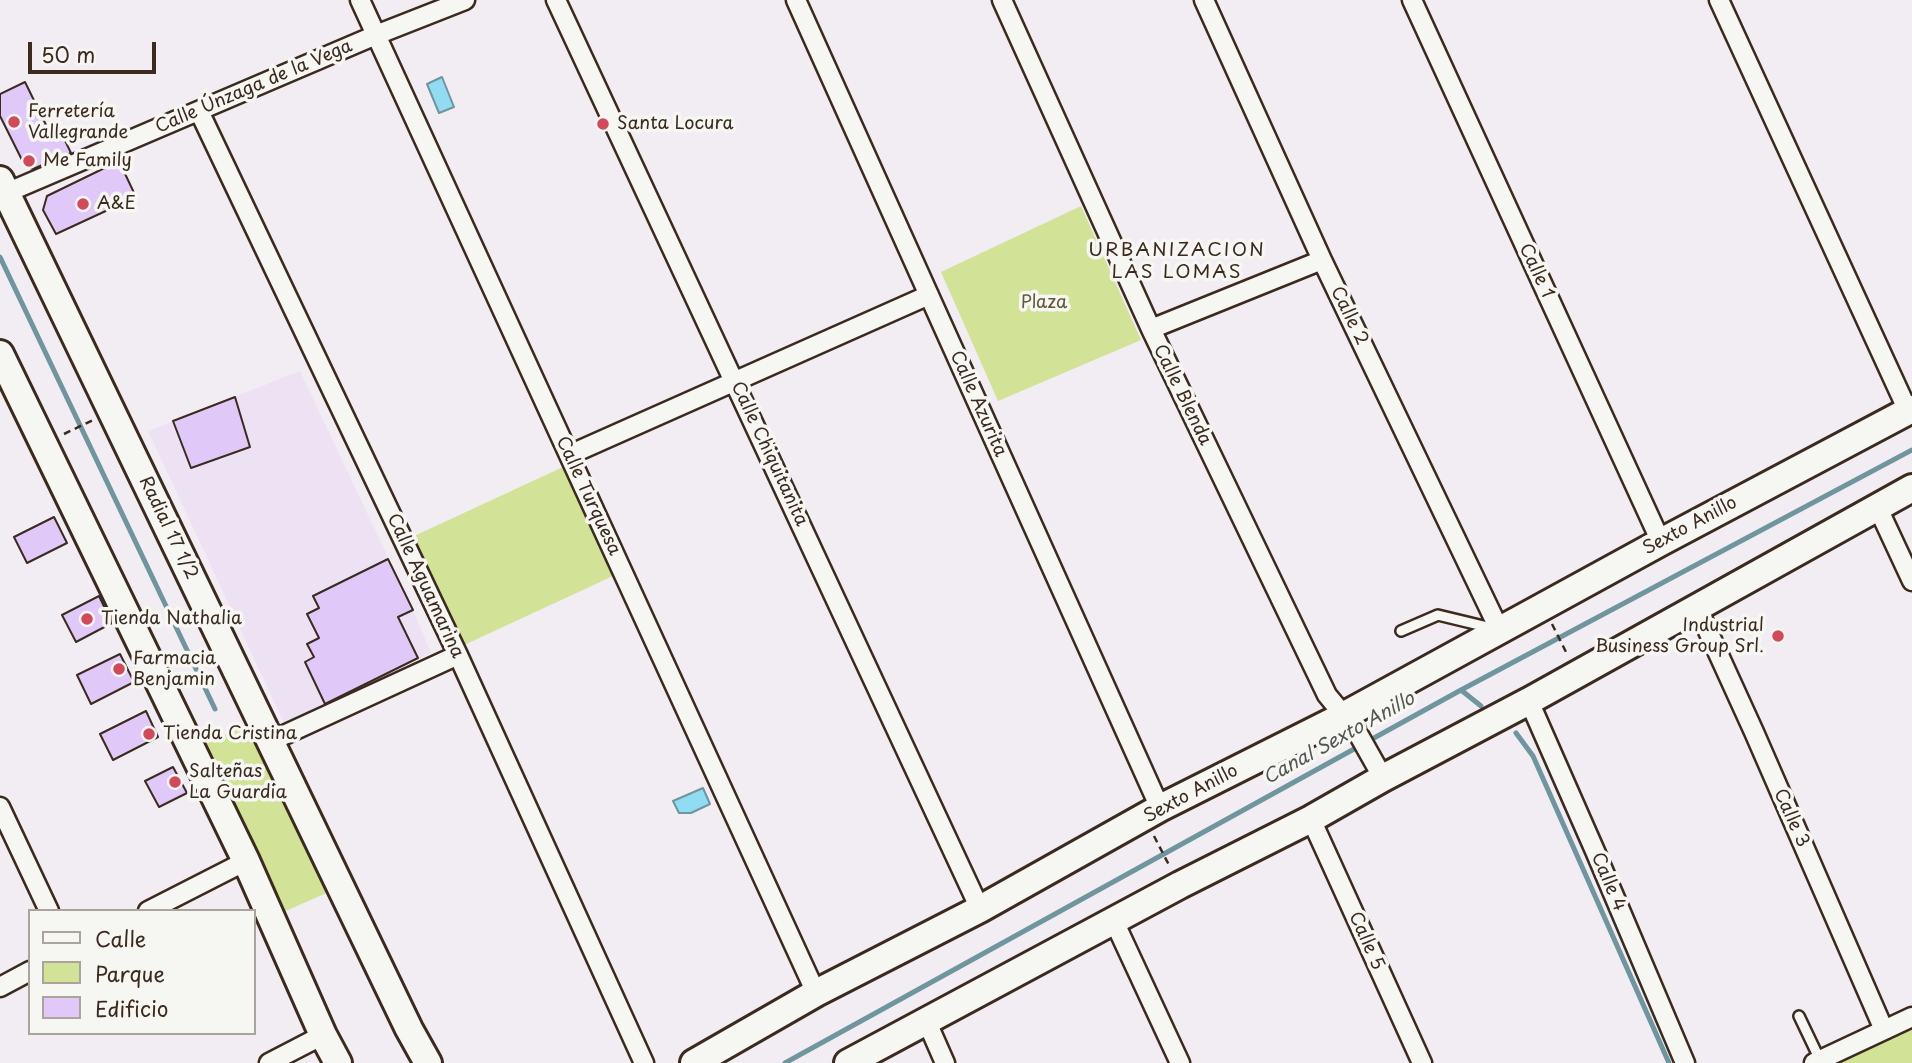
<!DOCTYPE html>
<html>
<head>
<meta charset="utf-8">
<style>
	body { margin:0 }
	#map { position:relative; width:1912px; height:1063px; overflow:hidden; background:#f2edf3; font-family:"Playpen Sans",sans-serif }
	canvas { display:block }
	.legend { position:absolute; left:28px; top:909px; width:228px; height:126px; box-sizing:border-box; background:#f6f6f2; border:2px solid #aba49d; margin:0; padding:9px 12px; list-style:none; font-size:21px; color:#3b2a1e }
	.legend li { display:flex; align-items:center; gap:14px; height:35px }
	.legend b { width:35px; border:2px solid #aba49d }
	.scale { position:absolute; left:28px; top:42px; width:128px; height:32px; box-sizing:border-box; border:4px solid #3b2a1e; border-top:0; padding-left:9px; font-size:21px; line-height:24px; white-space:nowrap; color:#3b2a1e; -webkit-text-stroke:5px #f6f6f2; paint-order:stroke }
</style>
</head>
<body>
<div id="map">
<canvas width="1912" height="1063"></canvas>
<ul class="legend">
<li><b style="height:9px;background:#f6f6f2"></b>Calle</li>
<li><b style="height:19px;background:#d2e296"></b>Parque</li>
<li><b style="height:19px;background:#e0c8f8"></b>Edificio</li>
</ul>
<div class="scale">50 m</div>
</div>
<script>
const context = document.querySelector('canvas').getContext('2d');
context.lineJoin = 'round';
function fillPath(path, color) { context.fillStyle = color; context.fill(path, 'evenodd'); }
const poly = rows => new Path2D(rows.map(r => 'M' + r).join(''));
function trace(path, color, width, dash) { context.strokeStyle = color; context.lineWidth = width; context.lineCap = dash ? 'butt' : 'round'; context.setLineDash(dash || []); context.stroke(path); }
function drawText(font, color, halo, rows, align = 'center') {
  context.font = font + ' "Playpen Sans",sans-serif'; context.lineWidth = 7; context.setLineDash([]); context.textBaseline = 'middle'; context.strokeStyle = halo; context.fillStyle = color; for (const [text, x, y, turn = 0] of rows) {
    context.save(); context.translate(x, y); context.rotate((+turn || 0) * Math.PI / 180); context.textAlign = isNaN(turn) ? turn : align; if (halo) context.strokeText(text, 0, 0); context.fillText(text, 0, 0); context.restore();
  }
}
fillPath(poly([
	[300,371,413,610,431,653,284,723,148,431]
]), '#ede2f4');
fillPath(poly([
	[1081,206,1141,340,998,401,941,272],
	[563,467,613,576,462,646,412,537],
	[251,722,331,891,281,913,201,746],
	[1912,1029,1912,1063,1838,1063]
]), '#d2e296');
const water = poly([
	[442,77,454,107,439,113,427,84,442,77],
	[703,788,710,804,691,813,679,813,673,801,703,788]
]);
fillPath(water, '#92dcf3');
trace(water, '#6f959e', 2);
trace(poly([
	[0,257,215,709],
	[1461,690,1481,706],
	[1516,733,1533,756,1669,1063],
	[785,1063,1461,690,1912,450]
]), '#6f959e', 5);
const building = poly([
	[25,82,49,131,58,126,71,153,33,169,25,166,0,116,0,94,25,82],
	[119,161,136,197,56,234,43,210,47,196,119,161],
	[235,397,250,447,191,468,173,421,235,397],
	[54,517,67,543,27,563,14,537,54,517],
	[388,559,413,610,398,617,418,658,325,704,305,662,314,657,307,644,319,638,307,614,319,608,313,596,388,559],
	[99,596,112,623,76,642,62,615,99,596],
	[120,654,134,682,91,704,77,675,120,654],
	[146,711,158,737,113,760,100,734,146,711],
	[173,767,187,793,159,807,145,781,173,767]
]);
fillPath(building, '#e0c8f8');
trace(building, '#3b2a1e', 2);
const lane = poly([
	[1401,631,1438,615,1492,628],
	[1799,1016,1820,1060]
]);
const street = poly([
	[360,0,816,993],
	[556,0,980,909],
	[796,0,1160,808],
	[1002,0,1151,329,1327,695,1356,730,1383,778],
	[1204,0,1322,260,1499,629],
	[1412,0,1661,542],
	[1719,0,1908,411],
	[199,111,458,655,644,1063],
	[6,193,376,35,465,0],
	[1151,329,1322,260],
	[569,455,929,295],
	[1877,506,1912,581],
	[1697,607,1754,732,1884,1030],
	[1529,701,1595,851,1685,1063],
	[271,741,458,655],
	[0,807,49,911],
	[1311,819,1422,1063],
	[148,911,246,861],
	[1114,921,1180,1063],
	[0,987,30,971],
	[927,1022,945,1063],
	[269,1063,323,1035],
	[1814,1063,1912,1017]
]);
const secondary = poly([
	[0,180,409,1029,428,1063],
	[0,354,246,861,323,1035,338,1063],
	[694,1063,816,993,980,909,1160,808,1343,716,1661,542,1912,409],
	[848,1063,1180,885,1311,819,1383,778,1529,701,1912,488]
]);
trace(lane, '#3b2a1e', 14);
trace(street, '#3b2a1e', 23);
trace(secondary, '#3b2a1e', 32);
trace(poly([
	[64,434,93,420],
	[1552,624,1568,656],
	[1154,836,1170,867]
]), '#3b2a1e', 2.5, [7, 5]);
trace(lane, '#f6f6f2', 9);
trace(street, '#f6f6f2', 18);
trace(secondary, '#f6f6f2', 26);
for (const [x, y, r, color] of [
	[14,122,7,"#d1495b"],
	[603,124,7,"#d1495b"],
	[29,161,7,"#d1495b"],
	[83,204,7,"#d1495b"],
	[87,619,7,"#d1495b"],
	[1778,636,7,"#d1495b"],
	[119,669,7,"#d1495b"],
	[149,734,7,"#d1495b"],
	[175,782,7,"#d1495b"]
]) { const dot = new Path2D(); dot.arc(x, y, r, 0, 2 * Math.PI); context.fillStyle = color; context.fill(dot); trace(dot, '#f6f6f2', 2.5); }
drawText('18px', '#3b2a1e', '#f6f6f2', [
	["Calle Únzaga de la Vega",254,87,-23],
	["Calle 1",1536,271,65],
	["Calle 2",1349,316,64],
	["Calle Blenda",1182,395,64],
	["Calle Azurita",978,404,66],
	["Calle Chiquitanita",769,454,65],
	["Calle Turquesa",588,496,65],
	["Sexto Anillo",1690,526,-28],
	["Radial 17 1/2",168,528,64],
	["Calle Aguamarina",425,586,65],
	["Sexto Anillo",1191,794,-28],
	["Calle 3",1791,818,66],
	["Calle 4",1608,882,67],
	["Calle 5",1366,941,66]
]);
drawText('18px', '#3b2a1e', '#f6f6f2', [
	["Ferretería",28,112],
	["Vallegrande",28,133],
	["Santa Locura",617,124],
	["Me Family",43,161],
	["A&E",97,204],
	["Tienda Nathalia",101,619],
	["Industrial",1764,626,"right"],
	["Business Group Srl.",1764,647,"right"],
	["Farmacia",133,659],
	["Benjamin",133,680],
	["Tienda Cristina",163,734],
	["Salteñas",189,772],
	["La Guardia",189,793]
], 'left');
drawText('18px', '#61583c', '#f6f6f2', [
	["Plaza",1044,303]
]);
context.letterSpacing = '2px';
drawText('19px', '#3b2a1e', '#f6f6f2', [
	["URBANIZACION",1177,251],
	["LAS LOMAS",1177,273]
]);
context.letterSpacing = '0px';
drawText('italic 19px', '#515653', '#f6f6f2', [
	["Canal Sexto Anillo",1339,739,-29]
]);
</script>
</body>
</html>
